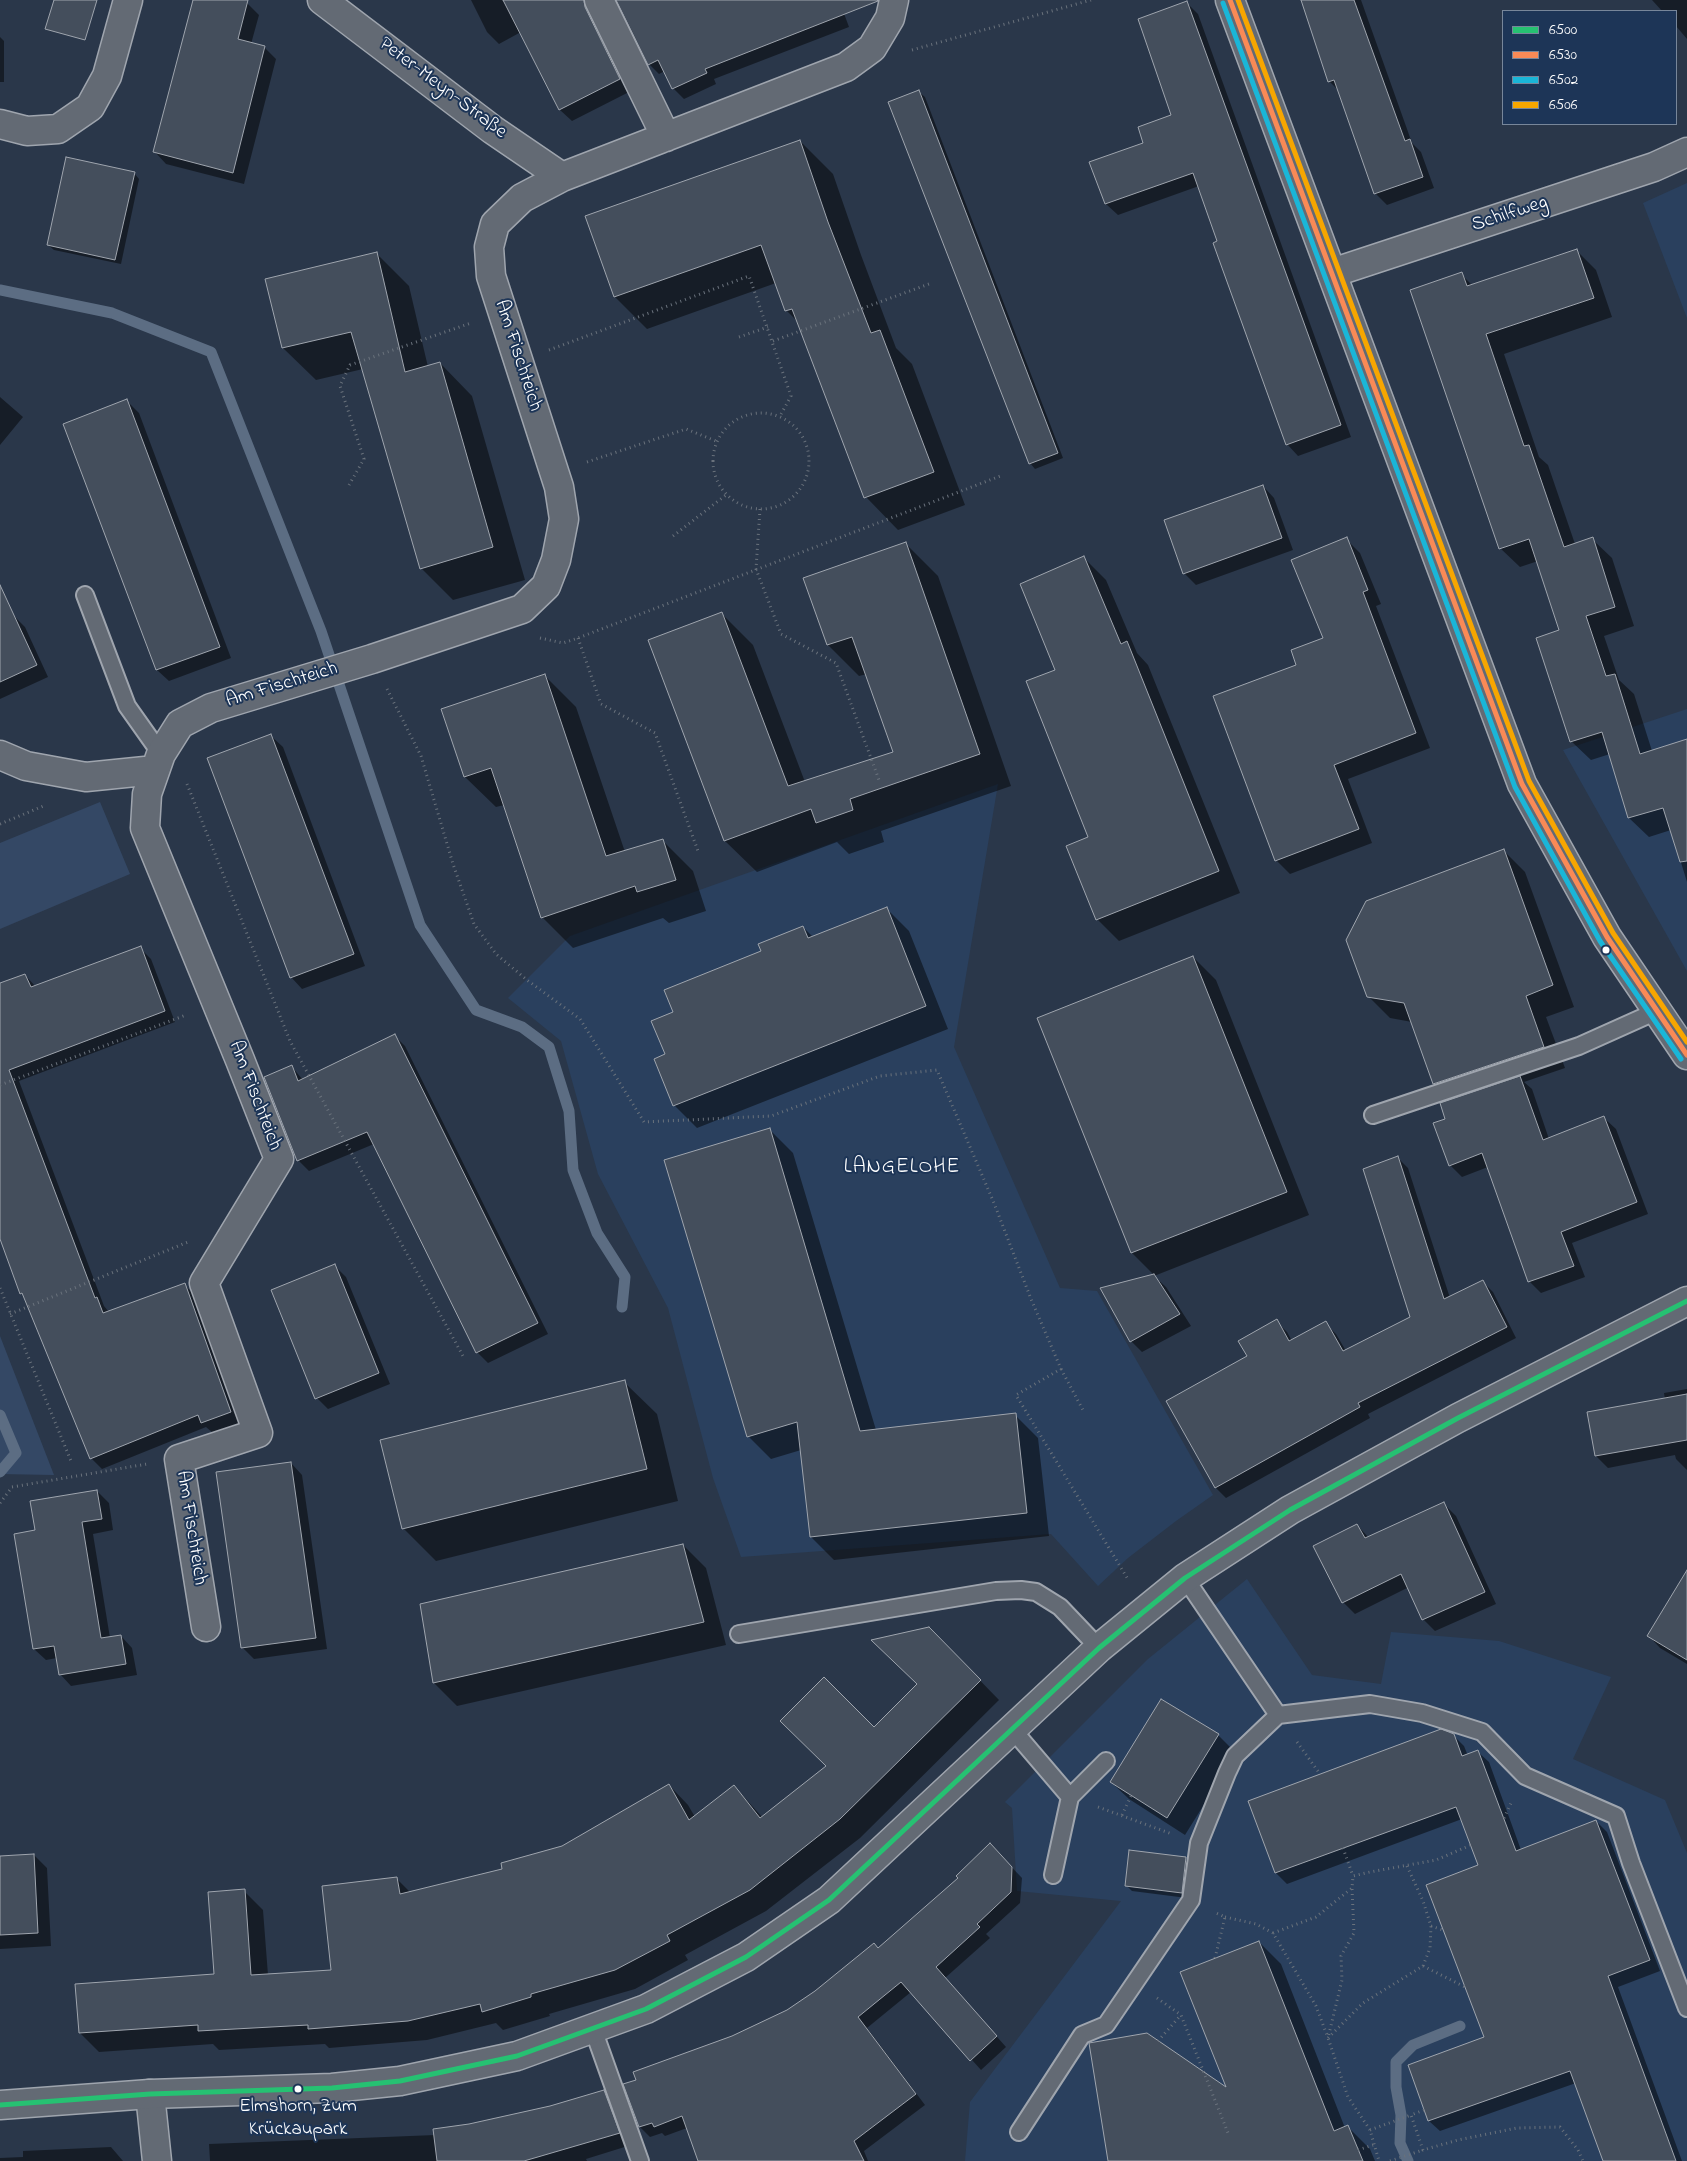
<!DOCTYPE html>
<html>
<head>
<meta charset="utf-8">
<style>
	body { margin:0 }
	#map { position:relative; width:1687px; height:2161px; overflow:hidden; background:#2a374a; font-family:"Indie Flower",sans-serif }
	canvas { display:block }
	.legend { position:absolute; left:1502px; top:10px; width:175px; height:115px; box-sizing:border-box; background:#1d3557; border:1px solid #77869a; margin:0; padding:6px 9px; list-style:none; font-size:15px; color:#fff }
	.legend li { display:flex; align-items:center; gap:10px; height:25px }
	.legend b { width:25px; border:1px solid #77869a }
</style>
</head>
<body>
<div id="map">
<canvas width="1687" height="2161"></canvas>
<ul class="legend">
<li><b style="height:6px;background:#26c172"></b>6500</li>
<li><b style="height:6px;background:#f98a56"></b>6530</li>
<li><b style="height:6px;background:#1ab6d8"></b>6502</li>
<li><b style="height:6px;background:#f7a600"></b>6506</li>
</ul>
</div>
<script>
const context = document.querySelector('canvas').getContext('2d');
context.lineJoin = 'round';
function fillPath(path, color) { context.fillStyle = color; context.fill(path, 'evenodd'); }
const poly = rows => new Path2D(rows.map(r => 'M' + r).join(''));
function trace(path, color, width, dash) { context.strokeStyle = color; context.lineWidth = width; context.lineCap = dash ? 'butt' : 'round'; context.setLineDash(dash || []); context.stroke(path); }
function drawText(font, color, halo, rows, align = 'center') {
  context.font = font + ' "Indie Flower",sans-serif'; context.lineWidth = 4; context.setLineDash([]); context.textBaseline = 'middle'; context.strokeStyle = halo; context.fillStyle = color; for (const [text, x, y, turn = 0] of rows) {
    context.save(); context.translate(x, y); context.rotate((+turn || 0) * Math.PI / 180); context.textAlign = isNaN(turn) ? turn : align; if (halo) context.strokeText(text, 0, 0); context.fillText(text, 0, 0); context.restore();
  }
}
fillPath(poly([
	[1687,183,1687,318,1643,203],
	[1687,709,1687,971,1563,750],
	[998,784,954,1047,1060,1288,1097,1291,1213,1495,1176,1521,1128,1558,1098,1586,1051,1534,741,1557,713,1478,668,1308,598,1174,561,1041,508,998,570,936],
	[1247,1579,1312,1675,1381,1684,1391,1632,1499,1641,1611,1677,1573,1759,1665,1800,1687,1853,1687,2161,965,2161,970,2102,1121,1901,1017,1891,1012,1808,1005,1802,1148,1659]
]), '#2a405e');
fillPath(poly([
	[100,802,130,874,0,929,0,843],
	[0,1336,54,1475,0,1474]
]), '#344865');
fillPath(poly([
	[194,0,235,0,247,3,259,15,251,44,265,48,276,59,244,184,166,164,155,152],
	[471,0,571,0,601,30,631,91,572,121,560,110,521,32,499,44,487,32],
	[630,0,839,0,849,27,714,79,716,84,684,99,674,89,665,71,659,74,649,64],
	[1302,0,1361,0,1412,143,1421,152,1434,188,1387,205,1375,193,1339,91,1329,81],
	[1652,0,1687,0,1687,39,1676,26,1676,11,1662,11],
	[1187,3,1198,14,1351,437,1298,456,1287,444,1199,186,1118,215,1106,204,1091,163,1145,144,1173,115],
	[0,37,4,41,4,82,0,82],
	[919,92,925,97,1063,458,1035,469,1030,463],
	[800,141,833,174,861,255,896,348,912,364,965,505,898,530,866,497,799,323,786,310,776,283,647,329,615,297],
	[134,173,139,179,121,264,54,250,48,245],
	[1577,251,1596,270,1612,317,1504,354,1539,457,1548,465,1575,544,1592,539,1612,558,1634,626,1604,636,1619,680,1634,694,1652,751,1687,740,1687,882,1671,830,1649,837,1629,818,1610,754,1591,760,1571,741,1560,631,1538,561,1520,567,1500,548,1461,274,1473,286],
	[376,253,409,286,428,367,440,363,472,396,525,580,453,600,421,568,363,369,316,380,283,348,267,279],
	[0,397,23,417,0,445],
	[127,401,139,413,231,658,169,681,157,670,65,425],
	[1263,486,1274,498,1293,550,1196,585,1184,573],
	[1346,539,1360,553,1381,604,1376,606,1430,748,1348,779,1372,843,1290,874,1276,860,1298,665,1324,639],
	[906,544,938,576,1011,786,881,831,884,842,849,854,837,842,757,872,725,841,649,641,722,614,753,645,805,782,894,752,867,674,859,676,828,645],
	[1084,558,1106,580,1137,653,1148,665,1240,893,1119,941,1097,919,1090,838,1057,670],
	[13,615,25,627,48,677,0,699,0,621],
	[545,676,576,707,625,852,662,840,693,871,706,911,669,923,663,918,573,948,542,917,504,805,496,807,465,777,443,710],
	[271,736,283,747,365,966,302,989,291,977],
	[1504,851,1525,872,1574,1007,1546,1017,1565,1068,1524,1082,1532,1089,1549,1139,1604,1118,1616,1129,1648,1214,1572,1243,1585,1277,1541,1293,1529,1281,1488,1167,1462,1177,1450,1165,1447,1120,1451,1101,1434,1084,1412,1022,1390,1018,1368,996],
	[886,908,909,931,948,1029,697,1128,674,1105,666,1055,675,1013,803,927,813,937],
	[140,948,151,959,175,1022,19,1081,104,1306,109,1312,184,1284,195,1296,241,1423,213,1433,206,1427,102,1469,91,1458,25,1297,21,1293,0,1237,0,985,25,975,36,987],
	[1193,957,1216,980,1309,1215,1154,1276,1166,1287,1191,1326,1142,1352,1131,1341,1154,1275,1132,1253,1039,1019],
	[394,1035,405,1046,548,1334,488,1363,477,1352,374,1144,309,1171,298,1160,292,1067,303,1080],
	[770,1130,793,1153,876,1430,1015,1415,1038,1438,1049,1536,834,1560,811,1537,801,1450,771,1459,748,1436],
	[1398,1158,1408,1168,1450,1298,1482,1281,1493,1292,1516,1338,1368,1414,1370,1418,1226,1498,1216,1488,1168,1401,1249,1357,1276,1321,1287,1332,1292,1341,1325,1323,1336,1334,1346,1351,1412,1318],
	[334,1265,346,1277,390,1384,328,1409,317,1398],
	[624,1382,657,1414,678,1501,436,1561,403,1528],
	[1687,1389,1687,1470,1676,1459,1675,1455,1608,1468,1596,1456,1588,1413,1665,1400,1664,1393],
	[291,1463,302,1475,327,1649,254,1659,242,1647],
	[97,1491,109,1503,113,1530,93,1534,110,1638,121,1636,132,1648,137,1675,71,1686,60,1674,57,1658,46,1660,34,1649,36,1531],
	[1444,1504,1456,1516,1496,1604,1435,1631,1423,1619,1409,1587,1355,1614,1343,1602,1357,1525,1369,1538],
	[683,1545,706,1568,726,1645,457,1706,434,1683],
	[1687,1572,1687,1664,1660,1648,1649,1636],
	[929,1628,999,1700,860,1838,766,1911,685,1955,688,1960,635,1989,549,2014,550,2016,503,2030,496,2023,427,2040,329,2048,325,2044,219,2050,213,2044,99,2052,80,2033,215,1975,244,1891,263,1910,268,1975,332,1972,396,1878,411,1893,504,1870,562,1847,669,1785,688,1805,695,1817,734,1786,763,1818,874,1729,918,1685],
	[1218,1735,1236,1753,1185,1835,1129,1799,1111,1782],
	[1453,1735,1464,1746,1468,1756,1478,1752,1489,1762,1521,1850,1596,1821,1607,1832,1660,1971,1618,1987,1682,2161,1604,2161,1576,2083,1440,2131,1429,2121,1409,2066,1486,2037,1480,1866,1462,1819,1287,1884,1276,1873,1250,1801],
	[34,1855,47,1868,51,1946,0,1949,0,1857],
	[1000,1855,1022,1878,1020,1903,986,1934,990,1938,945,1978,1006,2047,981,2070,911,1992,867,2028,925,2105,864,2151,868,2161,700,2161,687,2128,665,2136,662,2133,650,2137,640,2127,732,2037,788,2012,879,1949],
	[1185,1858,1191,1864,1187,1898,1132,1891,1126,1885],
	[1259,1942,1281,1964,1345,2128,1348,2127,1370,2149,1375,2161,1107,2161,1229,2090],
	[604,2091,616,2104,631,2145,586,2159,587,2161,210,2161,209,2144,435,2135,550,2108],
	[111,2147,123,2161,0,2161,0,2158,23,2157,23,2151]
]), '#0007');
trace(poly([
	[0,290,112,313,211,352,321,631,420,925,476,1010,522,1027,549,1047,569,1111,573,1170,597,1233,625,1277,622,1307],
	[0,1415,16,1453,0,1472],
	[1408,2161,1400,2143,1401,2115,1396,2087,1396,2062,1413,2045,1460,2026]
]), '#5c6d83', 11);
const building = poly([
	[54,0,97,0,85,40,45,29,54,0],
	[193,0,248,0,238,39,265,46,233,173,153,152,193,0],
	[503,0,584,0,585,7,620,79,559,110,503,0],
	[616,0,877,0,878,1,705,69,707,73,672,89,658,60,648,65,616,0],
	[1301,0,1354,0,1405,141,1410,139,1423,177,1374,194,1334,80,1328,82,1301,0],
	[1187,1,1341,425,1286,445,1213,243,1217,241,1193,173,1105,204,1089,162,1143,143,1138,127,1171,115,1138,19,1187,1],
	[919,90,1058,453,1029,464,888,102,919,90],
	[800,140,828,222,871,333,880,330,934,472,864,498,792,309,785,311,761,245,614,297,585,216,800,140],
	[66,157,135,172,115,260,47,245,66,157],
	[1577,249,1594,298,1486,334,1524,446,1529,445,1564,547,1593,537,1615,607,1586,616,1606,676,1615,674,1640,754,1687,739,1687,861,1680,862,1663,808,1628,818,1602,732,1570,742,1536,638,1559,630,1529,539,1499,549,1410,290,1462,272,1467,286,1577,249],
	[377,252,405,372,440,362,493,547,420,569,351,332,282,348,265,279,377,252],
	[127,399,220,647,156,670,63,424,127,399],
	[1263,485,1282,538,1183,574,1164,520,1263,485],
	[1347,537,1368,590,1363,592,1416,733,1334,765,1359,829,1275,861,1213,696,1296,665,1291,650,1323,638,1291,560,1347,537],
	[906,542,980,754,850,799,853,810,816,823,811,809,724,841,648,640,722,612,788,786,893,752,852,637,827,645,803,578,906,542],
	[1084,556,1121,644,1127,641,1219,871,1096,920,1066,846,1088,837,1026,681,1055,670,1020,584,1084,556],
	[0,585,37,665,0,682,0,585],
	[545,674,606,856,663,839,676,880,637,892,635,886,541,918,491,768,464,777,441,709,545,674],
	[271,734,354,954,290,978,207,758,271,734],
	[1504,849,1553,985,1526,996,1544,1047,1433,1084,1404,1003,1367,997,1346,940,1366,901,1504,849],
	[887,907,926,1006,673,1106,654,1059,665,1054,651,1021,673,1012,664,990,761,951,758,944,803,926,808,938,887,907],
	[141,946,165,1011,9,1070,95,1298,97,1297,103,1313,185,1283,231,1412,201,1423,198,1415,90,1459,22,1293,20,1294,0,1239,0,983,25,974,31,987,141,946],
	[1193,956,1287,1192,1131,1253,1037,1018,1193,956],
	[395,1034,538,1323,476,1353,367,1132,297,1161,264,1077,292,1065,298,1081,395,1034],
	[1520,1076,1543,1140,1604,1116,1637,1202,1561,1232,1574,1266,1528,1282,1482,1153,1449,1166,1433,1123,1445,1119,1440,1103,1520,1076],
	[770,1128,860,1431,1016,1413,1027,1513,810,1537,797,1422,747,1437,664,1160,770,1128],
	[1398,1156,1444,1299,1483,1280,1507,1327,1358,1403,1360,1407,1215,1488,1166,1401,1247,1356,1238,1341,1277,1319,1289,1341,1326,1321,1343,1351,1410,1317,1363,1169,1398,1156],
	[335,1264,379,1373,315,1399,271,1290,335,1264],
	[1154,1274,1180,1314,1130,1342,1100,1288,1154,1274],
	[625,1380,647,1469,402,1529,380,1440,625,1380],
	[1687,1394,1687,1440,1595,1456,1587,1412,1687,1394],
	[291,1462,316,1638,241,1648,216,1472,291,1462],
	[97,1490,102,1519,82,1522,101,1638,121,1635,126,1664,59,1675,54,1646,33,1649,14,1534,35,1530,30,1501,97,1490],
	[1444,1502,1485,1592,1422,1620,1401,1574,1342,1603,1313,1546,1357,1524,1365,1538,1444,1502],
	[683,1544,704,1622,433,1683,420,1604,683,1544],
	[1687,1570,1687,1660,1647,1636,1687,1570],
	[929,1627,981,1680,840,1819,750,1890,667,1935,670,1941,615,1970,531,1994,531,1997,482,2012,480,2004,408,2021,308,2029,308,2025,198,2031,198,2025,79,2033,75,1984,214,1974,208,1892,245,1889,251,1975,331,1970,322,1886,397,1877,400,1894,502,1869,501,1863,562,1846,669,1784,689,1820,734,1785,760,1818,826,1766,780,1721,824,1677,874,1727,917,1684,871,1640,929,1627],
	[1161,1699,1219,1734,1167,1818,1110,1782,1161,1699],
	[1441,1729,1454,1734,1462,1756,1478,1750,1516,1851,1596,1820,1650,1960,1608,1976,1676,2161,1603,2161,1570,2071,1428,2121,1408,2065,1484,2037,1426,1885,1478,1865,1456,1807,1275,1873,1248,1801,1441,1729],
	[990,1843,1012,1867,1011,1892,977,1924,980,1927,936,1967,997,2036,970,2061,901,1982,858,2017,916,2094,854,2141,864,2161,698,2161,682,2116,654,2127,652,2123,639,2127,623,2084,636,2080,633,2072,732,2036,787,2010,815,1991,874,1943,878,1948,958,1878,956,1876,990,1843],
	[1129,1850,1186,1857,1182,1893,1125,1886,1129,1850],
	[34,1854,38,1933,0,1935,0,1856,34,1854],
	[1259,1941,1334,2131,1348,2125,1363,2161,1108,2161,1089,2043,1147,2033,1226,2087,1180,1972,1259,1941],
	[604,2090,620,2133,524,2161,437,2161,433,2129,469,2124,550,2106,604,2090]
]);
fillPath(building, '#444e5c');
trace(building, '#9fa5ae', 1);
const service = poly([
	[85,595,127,706,161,754],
	[1373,1115,1579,1046,1657,1011],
	[1185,1578,1278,1715],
	[739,1634,996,1591,1021,1590,1036,1592,1060,1607,1099,1648],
	[1012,1729,1070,1797,1106,1761],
	[1053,1875,1070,1797],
	[593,2029,640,2161],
	[1019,2132,1082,2035,1106,2025,1191,1900,1199,1843,1227,1773,1235,1756,1278,1715,1370,1704,1422,1713,1482,1732,1525,1776,1616,1816,1631,1863,1687,2008]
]);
const minor = poly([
	[322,0,493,130,562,177],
	[599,0,666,137],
	[0,124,27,131,58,129,90,107,107,76,128,0],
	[1332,273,1654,167,1687,152],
	[0,755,26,766,86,777,155,770],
	[206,1627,179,1459,258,1433,204,1283,279,1159,240,1060,145,828,147,794,161,754,180,724,211,708,372,659,522,609,546,586,556,560,564,519,559,487,491,276,489,247,495,224,522,198,562,177,846,67,872,48,890,18,894,0],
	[150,2094,157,2161]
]);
const tertiary = poly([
	[1230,0,1522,784,1607,937,1687,1055],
	[0,2105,150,2094,332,2088,400,2081,517,2056,646,2009,746,1957,829,1900,1099,1648,1185,1578,1290,1510,1458,1418,1687,1301]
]);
trace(service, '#9fa5ae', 20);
trace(minor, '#9fa5ae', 31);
trace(tertiary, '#9fa5ae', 31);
trace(poly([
	[912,50,1091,0],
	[739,337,768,327],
	[773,341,929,284],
	[549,350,749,276,791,396,780,416],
	'713 461a48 48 0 1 1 96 0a48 48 0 1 1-96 0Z',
	[587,462,686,429,716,441],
	[349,485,364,459,340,386,350,365,471,323],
	[760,509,756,569,781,634,836,663,879,780],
	[673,536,726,495],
	[540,638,563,643,578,638,1003,475],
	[578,638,601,704,655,733,698,851],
	[387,689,421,756,453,864,474,924,496,954,527,980,580,1019,644,1122,771,1116,880,1076,937,1070,994,1203,1031,1299,1061,1369,1016,1395,1129,1581],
	[187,784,290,1041,463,1356],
	[0,824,46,805],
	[0,1085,186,1015],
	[0,1288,71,1461],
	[10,1314,188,1242],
	[1061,1369,1084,1412],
	[0,1503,12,1487,147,1464],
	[1297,1742,1320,1774],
	[1098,1807,1172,1834],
	[1122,1815,1131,1796],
	[1504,1818,1512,1801],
	[1343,1848,1353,1876],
	[1407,1866,1423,1901,1431,1926,1430,1948,1423,1966,1363,2003,1328,2038,1316,2006,1273,1933,1316,1917,1352,1888,1353,1876,1370,1872,1436,1860,1471,1845],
	[1352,1889,1354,1933,1341,1956,1342,1980,1328,2038,1348,2097,1370,2130,1379,2161],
	[1225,1917,1256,1924,1273,1933],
	[1431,1926,1443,1930],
	[1215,1958,1225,1917,1216,1913],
	[1423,1966,1465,1987],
	[1157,1998,1181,2015,1228,2133],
	[1158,2041,1181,2015],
	[1424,2110,1411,2115,1423,2150,1458,2140,1517,2128,1560,2127,1578,2150,1583,2161],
	[1370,2130,1411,2115],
	[1358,2150,1373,2145],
	[1390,2161,1423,2150]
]), '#6a727c', 3, [1, 4]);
trace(service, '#636a74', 16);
trace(minor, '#636a74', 28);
trace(tertiary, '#636a74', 28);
trace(poly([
	[0,2105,150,2094,332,2088,400,2081,517,2056,646,2009,746,1957,829,1900,1099,1648,1185,1578,1290,1510,1458,1418,1687,1301]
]), '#26c172', 5);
trace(poly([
	[1230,0,1522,784,1607,937,1687,1055]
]), '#f98a56', 5);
trace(poly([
	[1223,3,1515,787,1600,941,1681,1059]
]), '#1ab6d8', 5);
trace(poly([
	[1238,0,1529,781,1613,933,1687,1042]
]), '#f7a600', 5);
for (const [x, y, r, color] of [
	[1606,950,4.5,"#fff"],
	[298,2089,4.5,"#fff"]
]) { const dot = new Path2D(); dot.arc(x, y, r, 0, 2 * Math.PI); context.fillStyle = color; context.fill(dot); trace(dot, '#1d3557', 2); }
drawText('19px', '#fff', '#1d3557', [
	["Elmshorn, Zum",298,2108],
	["Krückaupark",298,2131]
]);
drawText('20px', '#fff', '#1d3557', [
	["Peter-Meyn-Straße",442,89,37],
	["Schilfweg",1510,215,-18],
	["Am Fischteich",517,356,72],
	["Am Fischteich",282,686,-17],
	["Am Fischteich",254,1096,69],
	["Am Fischteich",190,1528,81]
]);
context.letterSpacing = '1px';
drawText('21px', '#fff', '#1d3557', [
	["LANGELOHE",902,1169]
]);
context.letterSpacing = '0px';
</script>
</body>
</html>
